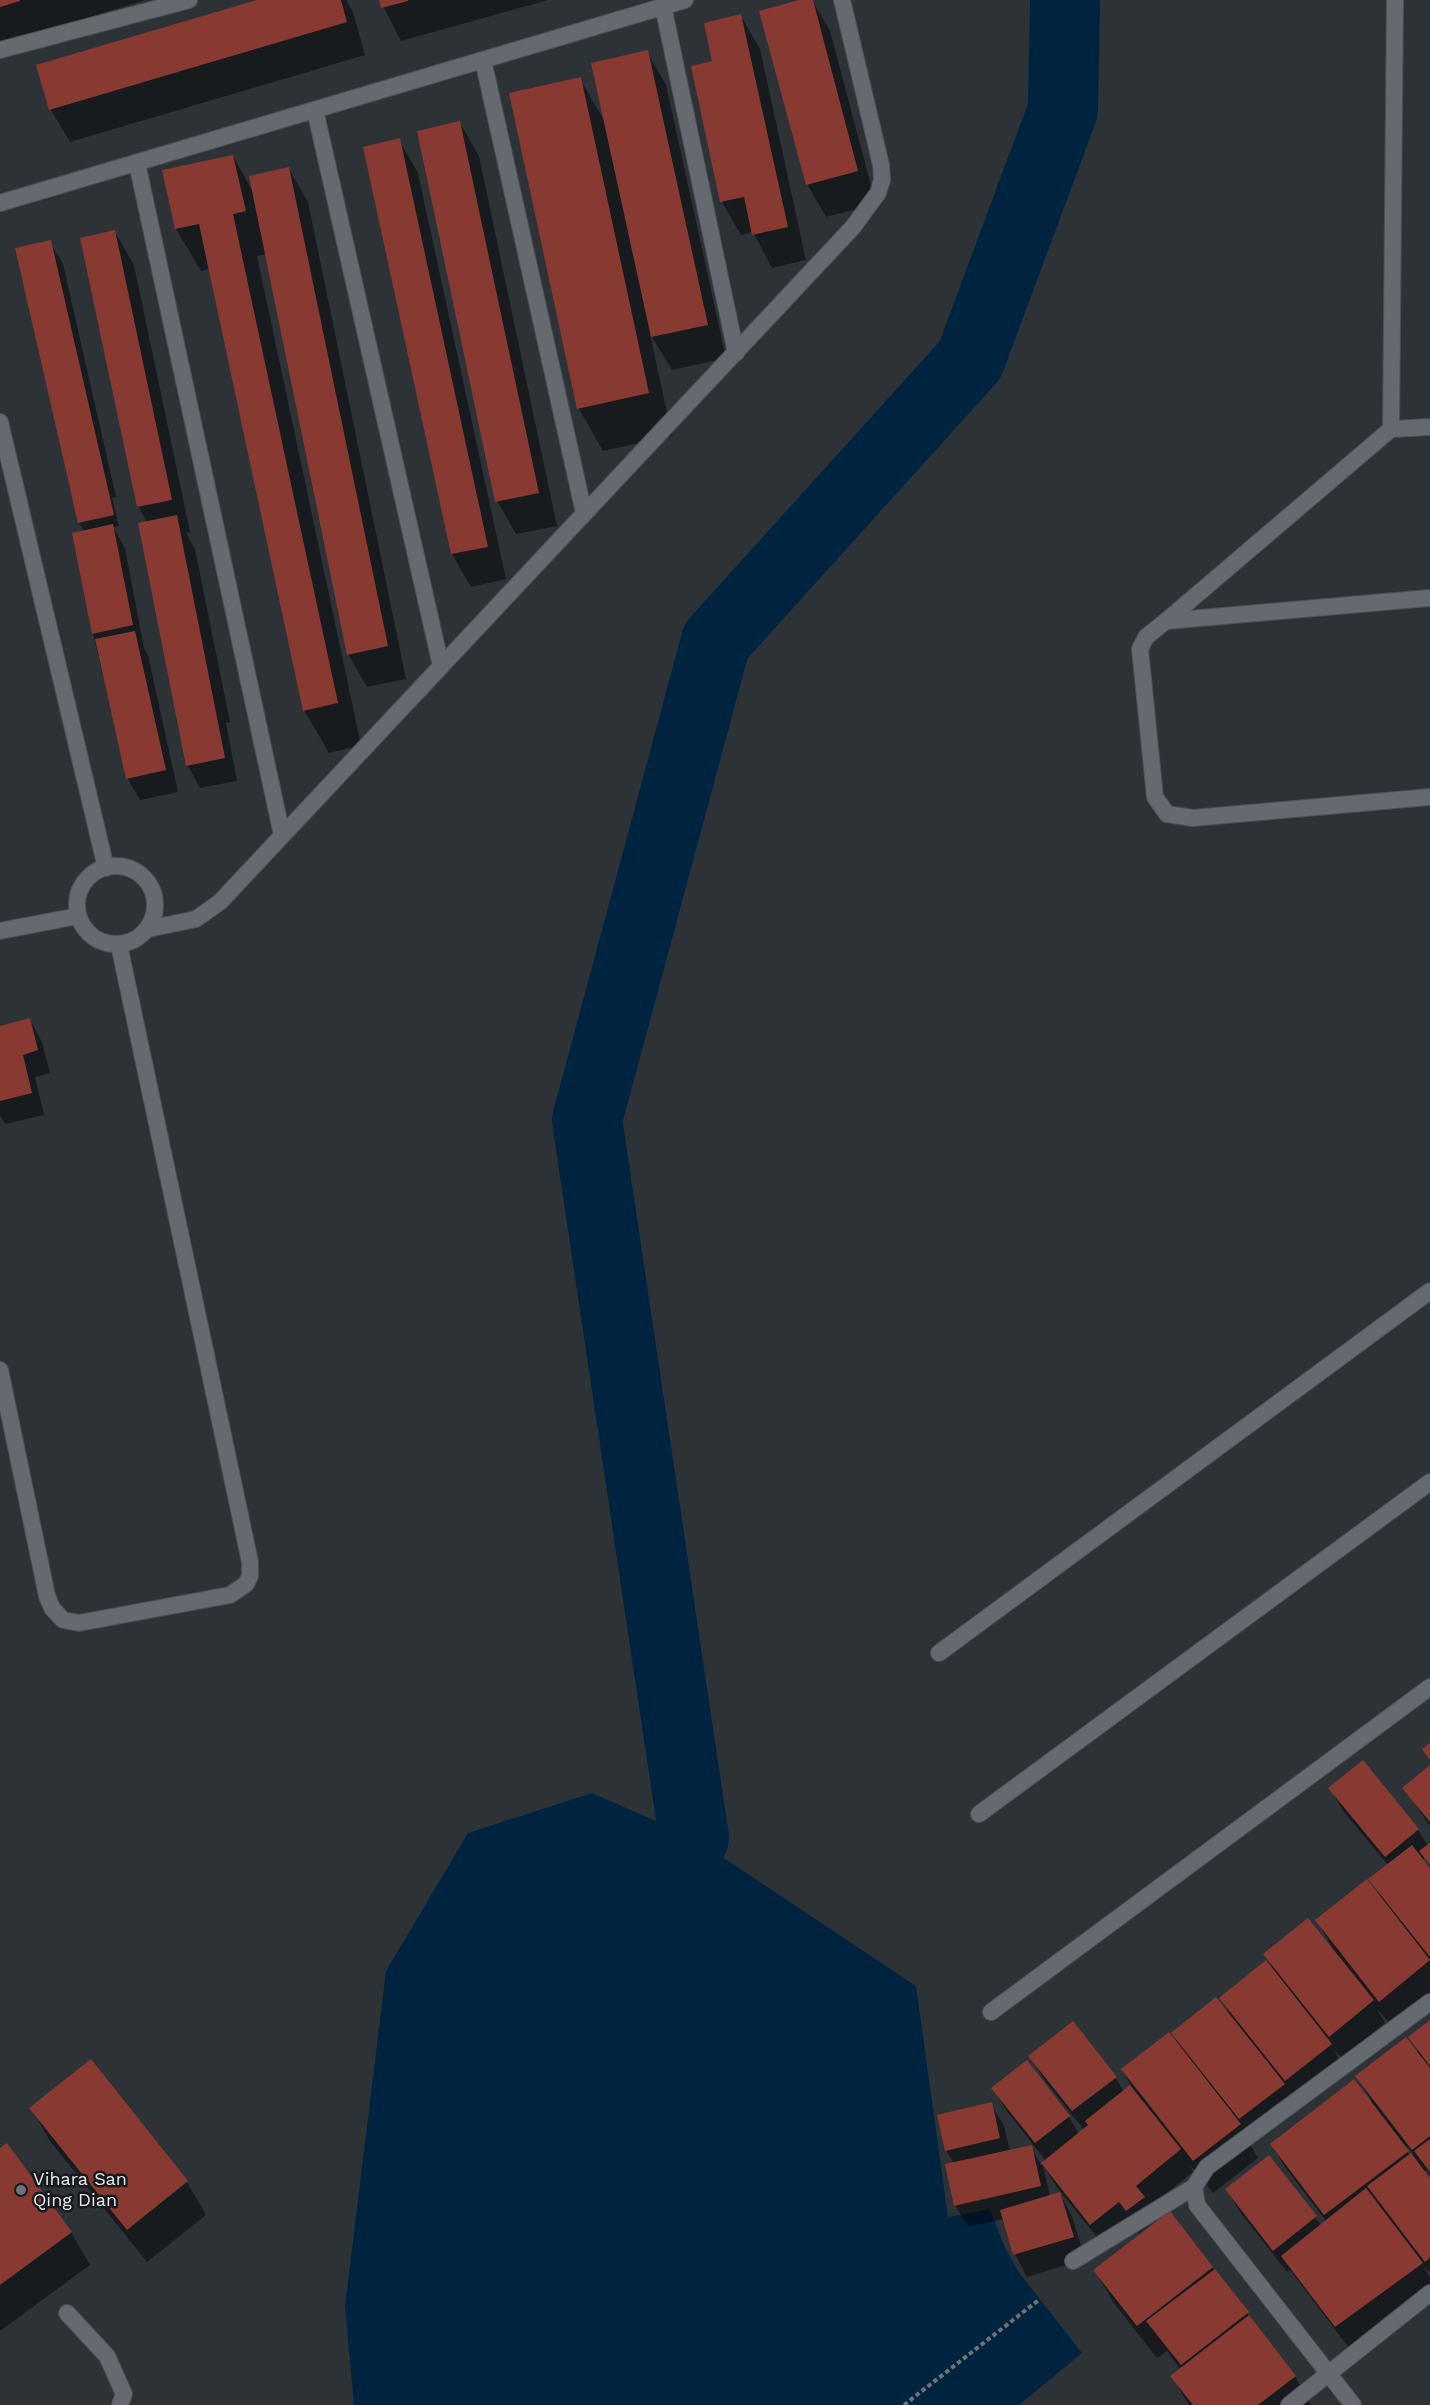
<!DOCTYPE html>
<html>
<head>
<meta charset="utf-8">
<style>
	body { margin:0 }
	canvas { display:block; background:#2d3237 }
</style>
</head>
<body>
<canvas width="1430" height="2405"></canvas>
<script>
const context = document.querySelector('canvas').getContext('2d');
context.lineJoin = 'round';
function fillPath(path, color) { context.fillStyle = color; context.fill(path, 'evenodd'); }
const poly = rows => new Path2D(rows.map(r => 'M' + r).join(''));
function trace(path, color, width, dash) { context.strokeStyle = color; context.lineWidth = width; context.lineCap = dash ? 'butt' : 'round'; context.setLineDash(dash || []); context.stroke(path); }
function drawText(font, color, halo, rows, align = 'center') {
  context.font = font + ' "Work Sans",sans-serif'; context.lineWidth = 5; context.setLineDash([]); context.textBaseline = 'middle'; context.strokeStyle = halo; context.fillStyle = color; for (const [text, x, y, turn = 0] of rows) {
    context.save(); context.translate(x, y); context.rotate((+turn || 0) * Math.PI / 180); context.textAlign = isNaN(turn) ? turn : align; if (halo) context.strokeText(text, 0, 0); context.fillText(text, 0, 0); context.restore();
  }
}
fillPath(poly([
	[592,1793,694,1838,916,1986,948,2217,990,2209,1005,2248,1018,2271,1082,2353,1019,2405,354,2405,345,2306,386,1971,468,1833]
]), '#002440');
fillPath(poly([
	[0,0,145,0,0,45],
	[263,0,346,0,353,12,365,55,70,142,51,110,38,66],
	[380,0,548,0,401,41],
	[805,0,812,0,830,31,876,204,826,217,807,184],
	[741,16,760,49,806,260,772,268,753,232,741,235,722,202,692,67,714,62],
	[647,52,666,85,726,358,672,370,650,334,672,436,603,451,579,409,580,79,605,122],
	[460,123,479,156,557,526,516,534,497,501],
	[399,140,418,173,506,579,471,587,452,554,365,148],
	[233,156,253,192,289,169,308,202,406,679,367,687,348,654,267,254,257,256,361,745,329,753,304,710,210,269,201,271,176,229],
	[115,232,134,265,190,532,186,533,195,549,230,722,226,723,237,781,200,788,188,766,139,524,147,522,138,506],
	[50,242,63,264,116,497,112,498,119,526,113,527,125,548,144,648,148,655,178,792,140,800,127,778,93,633,85,532,79,523,17,249],
	[30,1020,42,1042,50,1073,35,1077,44,1115,5,1124,0,1115,0,1027],
	[1363,1762,1418,1830,1428,1846,1430,1845,1430,1866,1425,1857,1422,1860,1430,1870,1430,2010,1399,2034,1377,2009,1385,2023,1342,2058,1334,2050,1344,2067,1298,2103,1289,2094,1296,2107,1253,2141,1242,2130,1258,2158,1213,2193,1190,2165,1193,2172,1149,2207,1156,2220,1139,2233,1132,2223,1104,2246,1056,2186,1043,2165,1050,2196,1059,2193,1072,2216,1085,2259,1027,2277,1015,2254,1004,2219,968,2227,955,2205,954,2164,946,2150,991,2104,1004,2126,1010,2151,1031,2147,1041,2165,1046,2161,1006,2110,993,2088,1069,2117,1079,2134,1084,2130,1043,2078,1030,2056,1116,2078,1124,2092,1134,2092,1123,2070,1179,2048,1173,2033,1228,2011,1221,1998,1272,1968,1265,1955,1334,1951,1317,1920,1378,1892,1370,1879,1388,1865,1343,1811,1330,1788],
	[1430,1767,1430,1826,1404,1788],
	[1430,2022,1430,2176,1427,2170,1424,2172,1430,2180,1430,2272,1424,2267,1430,2278,1430,2289,1349,2348,1290,2270,1287,2272,1240,2212,1227,2190,1268,2157,1321,2225,1326,2221,1285,2167,1272,2145,1371,2100,1357,2077,1418,2051,1410,2037],
	[1407,2146,1413,2154,1410,2156,1405,2147],
	[31,2108,187,2182,206,2215,147,2262,50,2141],
	[0,2149,71,2232,90,2265,0,2331],
	[1212,2267,1295,2376,1311,2405,1189,2405,1172,2377,1181,2370,1167,2351,1157,2358,1114,2303,1095,2271]
]), '#0007');
trace(poly([
	[694,1838,587,1120,716,641,970,360,1063,110,1065,0]
]), '#002440', 70);
fillPath(poly([
	[0,0,20,0,20,1,0,7],
	[257,0,341,0,347,22,49,110,36,65],
	[379,0,408,0,408,1,381,8],
	[799,0,813,0,858,171,806,185,759,11],
	[741,14,788,227,752,235,744,197,720,202,691,66,712,61,704,23],
	[648,50,708,325,651,337,591,63],
	[581,77,649,393,577,409,509,93],
	[460,121,539,493,495,502,417,131],
	[400,138,488,547,451,554,363,147],
	[233,155,246,211,233,214,338,703,303,711,199,224,175,229,162,170],
	[289,167,388,646,347,655,249,176],
	[115,230,172,500,137,507,80,238],
	[51,240,114,515,78,523,15,248],
	[177,515,225,758,186,766,138,523],
	[113,524,133,625,92,634,72,533],
	[135,631,166,770,126,779,95,639],
	[30,1018,38,1050,23,1055,32,1093,0,1101,0,1026],
	[1430,1743,1430,1760,1422,1749],
	[1363,1760,1419,1829,1385,1857,1328,1788],
	[1430,1765,1430,1822,1402,1788],
	[1430,1843,1430,1865,1419,1851],
	[1412,1845,1430,1868,1430,1957,1368,1879],
	[1367,1879,1430,1960,1379,2002,1315,1920],
	[1308,1918,1374,2000,1329,2037,1263,1954],
	[1266,1960,1332,2044,1285,2081,1219,1998],
	[1216,1997,1285,2084,1239,2119,1171,2033],
	[1430,2020,1430,2066,1408,2037],
	[1073,2021,1117,2077,1072,2111,1028,2056],
	[1169,2032,1241,2124,1193,2161,1121,2069],
	[1406,2037,1430,2068,1430,2136,1412,2150,1355,2076],
	[91,2059,188,2181,127,2230,29,2108],
	[1027,2060,1070,2116,1035,2143,991,2088],
	[1354,2079,1409,2151,1324,2215,1270,2144],
	[1130,2085,1181,2149,1136,2186,1145,2197,1126,2211,1119,2202,1090,2225,1041,2163,1088,2125,1085,2121],
	[992,2102,1000,2138,945,2151,937,2115],
	[1430,2139,1430,2172,1414,2151],
	[7,2143,72,2232,0,2285,0,2148],
	[1032,2145,1041,2186,954,2206,945,2164],
	[1411,2153,1430,2178,1430,2258,1425,2262,1367,2186],
	[1269,2155,1317,2216,1273,2251,1225,2189],
	[1366,2188,1423,2263,1335,2327,1281,2256],
	[1060,2192,1074,2237,1013,2255,1000,2210],
	[1170,2211,1213,2267,1137,2326,1093,2270],
	[1215,2269,1249,2312,1181,2365,1146,2321],
	[1249,2315,1296,2376,1258,2405,1193,2405,1170,2376]
]), '#883a32');
const service = poly([
	[67,2313,107,2356,124,2394,120,2405]
]);
const minor = poly([
	[663,6,736,353],
	[0,50,189,0],
	[483,60,584,513],
	[315,110,441,666],
	[137,163,282,835],
	[0,203,685,0],
	[0,422,106,868],
	[1391,429,1395,0],
	[1430,598,1166,621,1146,637,1140,649,1155,797,1167,814,1193,818,1430,797],
	[1166,621,1391,429,1430,427],
	'77 905a39 39 0 1 1 78 0a39 39 0 1 1-78 0Z',
	[148,929,196,919,220,902,853,227,878,193,882,180,881,165,842,0],
	[0,931,78,916],
	[0,1370,47,1596,52,1608,63,1620,79,1623,230,1595,246,1584,250,1576,250,1562,119,945],
	[939,1653,1430,1291],
	[979,1814,1430,1482],
	[991,2012,1430,1687],
	[1073,2261,1194,2187],
	[1289,2405,1430,2293],
	[1353,2405,1197,2205,1194,2187,1207,2167,1430,2002]
]);
trace(service, '#4b5054', 18);
trace(minor, '#4b5054', 18);
trace(poly([
	[904,2405,1040,2299]
]), '#6e7276', 4, [4.5, 3]);
trace(service, '#646a6f', 16);
trace(minor, '#646a6f', 16);
for (const [x, y, r, color] of [
	[21,2190,6,"#6b7280"]
]) { const dot = new Path2D(); dot.arc(x, y, r, 0, 2 * Math.PI); context.fillStyle = color; context.fill(dot); trace(dot, '#17191c', 2); }
drawText('18px', '#e6e9ec', '#17191c', [
	["Vihara San",33,2180],
	["Qing Dian",33,2201]
], 'left');
</script>
</body>
</html>
